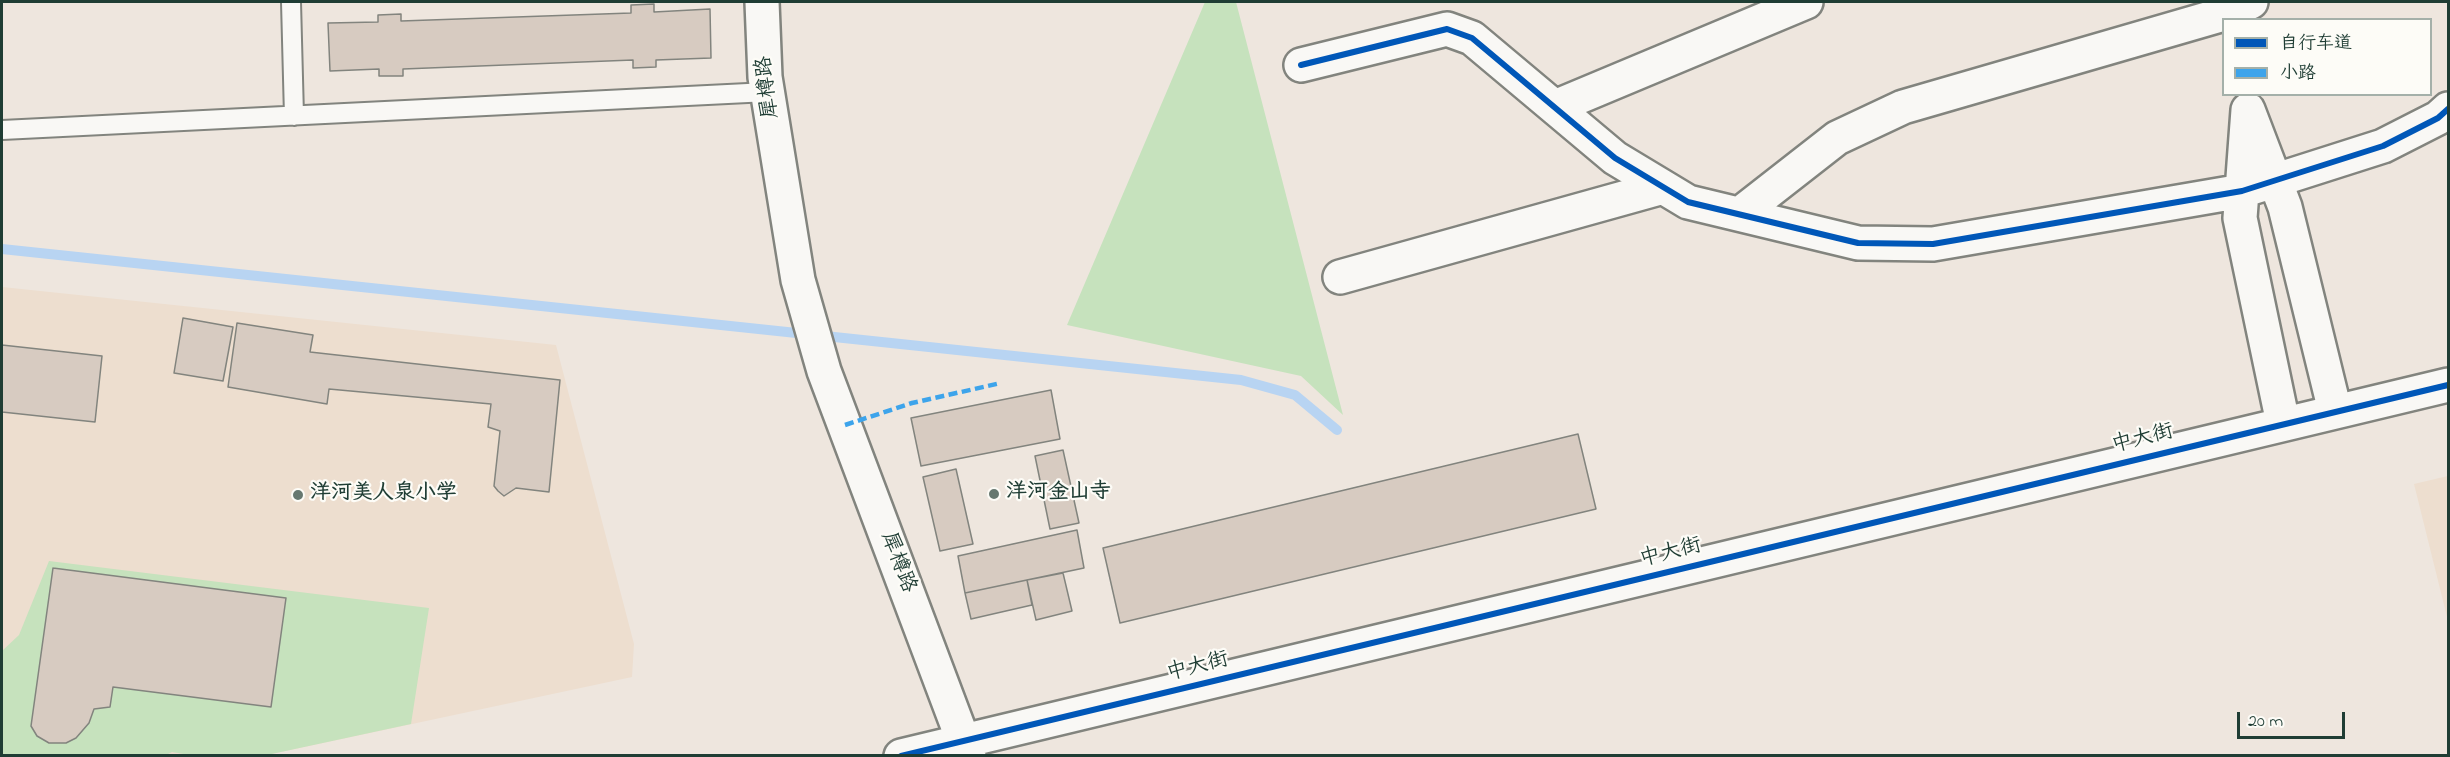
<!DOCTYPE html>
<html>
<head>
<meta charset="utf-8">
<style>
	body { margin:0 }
	#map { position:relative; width:2450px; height:757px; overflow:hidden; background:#eee6de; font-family:"Indie Flower","LXGW WenKai TC",sans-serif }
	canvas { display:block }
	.frame { position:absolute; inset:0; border:3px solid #1f3d34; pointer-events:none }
	.legend { position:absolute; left:2222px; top:18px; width:210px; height:78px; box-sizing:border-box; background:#fdfcf7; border:2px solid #a4b0a9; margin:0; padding:8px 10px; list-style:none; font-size:18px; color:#1f3d34 }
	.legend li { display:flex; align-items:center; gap:12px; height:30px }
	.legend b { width:30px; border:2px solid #a4b0a9 }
	.scale { position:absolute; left:2237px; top:712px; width:108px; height:27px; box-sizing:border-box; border:3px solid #1f3d34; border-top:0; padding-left:8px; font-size:18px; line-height:21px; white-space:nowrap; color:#1f3d34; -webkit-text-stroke:4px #fdfcf7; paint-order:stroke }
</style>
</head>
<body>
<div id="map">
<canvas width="2450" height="757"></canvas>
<div class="frame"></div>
<ul class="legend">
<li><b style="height:8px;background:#0057b8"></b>自行车道</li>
<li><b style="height:8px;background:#3da4eb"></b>小路</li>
</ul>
<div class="scale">20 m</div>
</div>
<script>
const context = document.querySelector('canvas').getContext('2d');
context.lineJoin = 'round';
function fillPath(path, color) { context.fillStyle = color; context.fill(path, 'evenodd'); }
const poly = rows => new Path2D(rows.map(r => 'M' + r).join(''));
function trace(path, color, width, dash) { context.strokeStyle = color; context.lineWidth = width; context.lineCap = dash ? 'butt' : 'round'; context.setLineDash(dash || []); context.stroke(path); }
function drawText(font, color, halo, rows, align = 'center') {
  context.font = font + ' "Indie Flower","LXGW WenKai TC",sans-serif'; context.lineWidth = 4.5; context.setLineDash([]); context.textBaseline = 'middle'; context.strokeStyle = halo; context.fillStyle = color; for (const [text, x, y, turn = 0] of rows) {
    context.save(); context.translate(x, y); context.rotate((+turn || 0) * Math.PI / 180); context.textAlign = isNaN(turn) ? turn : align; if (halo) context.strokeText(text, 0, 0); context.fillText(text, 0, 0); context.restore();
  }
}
fillPath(poly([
	[2,287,556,345,634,644,632,677,267,755,2,756],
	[2448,476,2448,621,2414,484]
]), '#eddecf');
fillPath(poly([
	[1205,2,1236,2,1343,415,1301,376,1067,325],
	[49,561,429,608,411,724,267,755,195,756,172,752,164,756,2,755,2,651,19,635]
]), '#c6e2bd');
trace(poly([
	[2,249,1241,380,1295,395,1337,430]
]), '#b8d4f2', 10);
const building = poly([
	[654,4,654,12,710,9,711,58,656,60,656,67,633,68,633,60,403,69,403,76,379,76,379,69,330,71,328,23,378,22,378,15,401,14,401,21,631,13,631,5,654,4],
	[183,318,233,327,223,381,174,373,183,318],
	[237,323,313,335,310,352,560,380,549,492,516,488,504,496,498,491,494,486,500,431,488,427,491,404,329,389,327,404,228,387,237,323],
	[2,345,102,356,95,422,2,412,2,345],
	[1051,390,1060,439,921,466,911,418,1051,390],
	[1578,434,1596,509,1120,623,1103,548,1578,434],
	[1063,450,1079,523,1050,529,1035,456,1063,450],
	[956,469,973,544,940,551,923,477,956,469],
	[1077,530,1084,568,965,593,958,556,1077,530],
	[53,568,286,598,271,707,113,687,110,707,94,709,89,723,76,738,66,743,49,743,37,736,31,726,53,568],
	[1063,573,1072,611,1036,620,1027,580,1063,573],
	[1027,580,1032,605,971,619,965,593,1027,580]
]);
fillPath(building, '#d7cbc1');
trace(building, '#82847e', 1.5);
const lane = poly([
	[291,2,294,116],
	[2,130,768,92]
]);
const street = poly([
	[1301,65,1447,29,1472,38,1615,158,1688,202,1858,243,1933,244,2242,191,2383,146,2438,118,2448,109],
	[1555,107,1806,2],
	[1741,213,1837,138,1903,107,2224,14,2251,2],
	[1340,277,1663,187],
	[2283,423,2240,218,2248,110,2285,207,2335,411]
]);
const secondary = poly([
	[762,2,765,77,798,280,824,371,969,756],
	[901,756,2448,385]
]);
trace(lane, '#82847e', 22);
trace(street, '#82847e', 38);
trace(secondary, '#82847e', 38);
trace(lane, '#f9f8f5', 18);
trace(street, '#f9f8f5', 33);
trace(secondary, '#f9f8f5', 33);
trace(poly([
	[845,425,912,403,1001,383]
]), '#3da4eb', 4.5, [9, 4.5]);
trace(poly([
	[1301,65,1447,29,1472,38,1615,158,1688,202,1858,243,1933,244,2242,191,2383,146,2438,118,2448,109],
	[901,756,2448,385]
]), '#0057b8', 6);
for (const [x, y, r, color] of [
	[994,494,6,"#677870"],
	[298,495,6,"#677870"]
]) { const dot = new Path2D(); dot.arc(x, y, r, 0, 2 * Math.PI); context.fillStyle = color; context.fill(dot); trace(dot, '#fdfcf7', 2); }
drawText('21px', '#1f3d34', '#fdfcf7', [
	["犀樽路",769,87,-97],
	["中大街",2143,440,-14],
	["中大街",1671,554,-14],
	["犀樽路",897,563,69],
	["中大街",1198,668,-14]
]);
drawText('bold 21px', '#1f3d34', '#fdfcf7', [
	["洋河金山寺",1006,494],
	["洋河美人泉小学",310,495]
], 'left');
</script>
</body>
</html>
